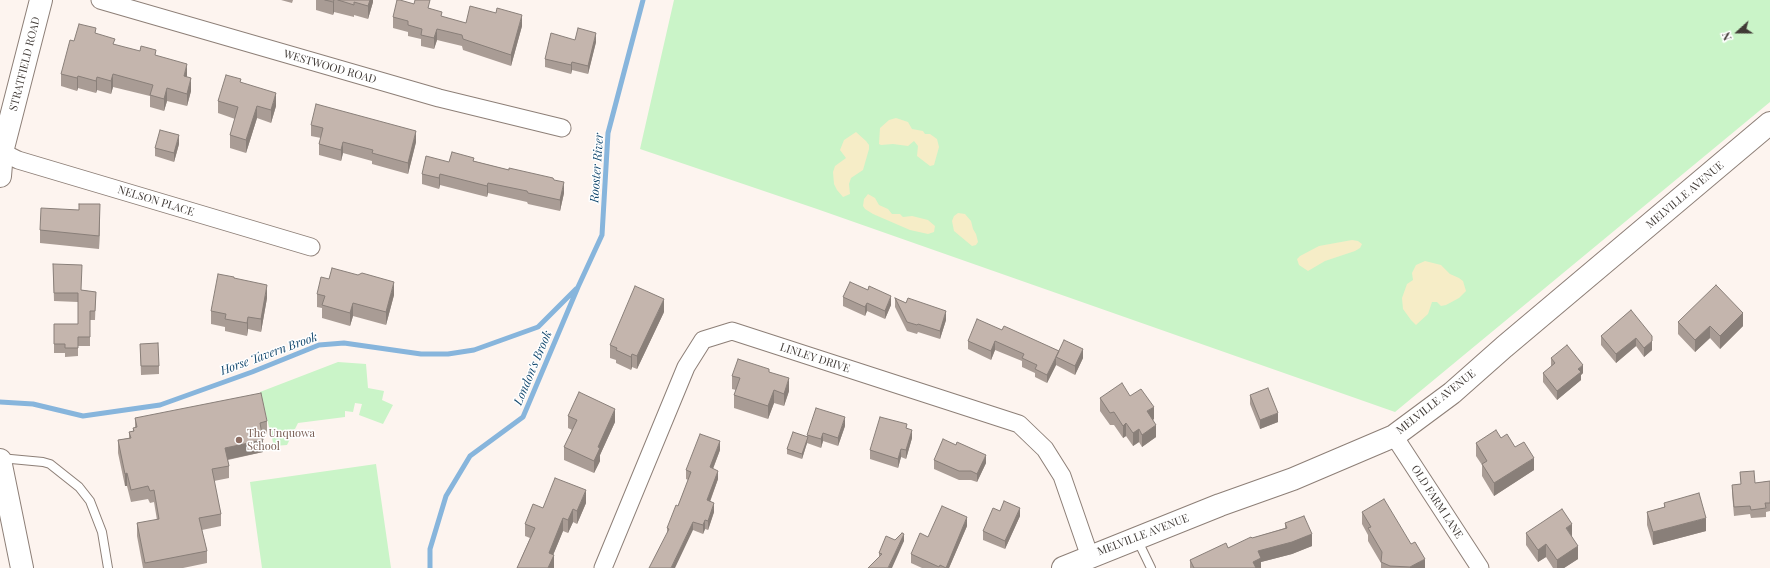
<!DOCTYPE html>
<html>
<head>
<meta charset="utf-8">
<style>
	body { margin:0 }
	#map { position:relative; width:1770px; height:568px; overflow:hidden; background:#fdf4ef; font-family:"Playfair Display",serif }
	canvas { display:block }
	.north { position:absolute; left:1718px; top:12px; width:40px; height:40px; -webkit-text-stroke:3px #fff; paint-order:stroke; rotate:249deg; font-size:11px; font-weight:700; line-height:16px; text-align:center; color:#403a36 }
	.north::after { content:''; display:block; margin:auto; width:14px; height:18px; background:#403a36; clip-path:polygon(50% 0,100% 100%,50% 72%,0 100%) }
</style>
</head>
<body>
<div id="map">
<canvas width="1770" height="568"></canvas>
<div class="north">N</div>
</div>
<script>
const context = document.querySelector('canvas').getContext('2d');
context.lineJoin = 'round';
function fillPath(path, color) { context.fillStyle = color; context.fill(path, 'evenodd'); }
const poly = rows => new Path2D(rows.map(r => 'M' + r).join(''));
function trace(path, color, width, dash) { context.strokeStyle = color; context.lineWidth = width; context.lineCap = dash ? 'butt' : 'round'; context.setLineDash(dash || []); context.stroke(path); }
function drawText(font, color, halo, rows, align = 'center') {
  context.font = font + ' "Playfair Display",serif'; context.lineWidth = 3; context.setLineDash([]); context.textBaseline = 'middle'; context.strokeStyle = halo; context.fillStyle = color; for (const [text, x, y, turn = 0] of rows) {
    context.save(); context.translate(x, y); context.rotate((+turn || 0) * Math.PI / 180); context.textAlign = isNaN(turn) ? turn : align; if (halo) context.strokeText(text, 0, 0); context.fillText(text, 0, 0); context.restore();
  }
}
fillPath(poly([
	[674,0,1770,0,1770,102,1395,412,817,209,640,149],
	[338,362,366,364,368,388,384,391,382,400,393,405,383,424,359,415,362,404,355,403,353,412,345,411,345,417,298,423,287,445,274,446,260,392],
	[376,464,391,568,262,568,250,482]
]), '#caf4c8');
fillPath(poly([
	[896,118,908,122,912,129,923,131,925,134,930,134,937,139,939,147,934,165,930,166,917,156,918,146,914,141,908,146,893,144,881,145,879,144,880,128,889,120],
	[856,132,866,141,869,145,869,149,863,170,851,178,849,184,850,194,843,197,837,190,834,184,833,172,835,166,846,158,840,150,844,140],
	[868,194,875,198,879,205,888,209,892,214,900,214,903,217,912,216,928,220,935,226,934,232,928,234,910,230,873,214,865,209,863,206,864,199],
	[958,213,965,214,971,221,973,229,976,234,978,242,976,245,972,246,954,231,952,221,954,216],
	[1352,240,1358,241,1362,244,1360,248,1355,251,1325,261,1308,271,1299,265,1297,259,1300,256,1319,246],
	[1425,261,1441,265,1450,274,1459,278,1463,281,1466,291,1459,298,1446,305,1441,306,1437,302,1432,302,1428,314,1416,325,1411,320,1403,309,1402,298,1407,284,1413,280,1412,273,1416,265]
]), '#f6edc7');
trace(poly([
	[0,402,33,404,83,416,160,405,252,372,319,345,344,343,421,354,448,354,474,350,538,327,576,289],
	[430,568,430,549,446,496,470,456,523,417,578,287,602,235,608,133,643,0]
]), '#87b5dc', 5);
const lane = poly([
	[0,458,43,462,50,464,79,487,90,501,102,532,108,568],
	[1137,539,1151,568]
]);
const street = poly([
	[100,0,439,98,562,128],
	[0,151,18,160,311,247],
	[1394,436,1480,568],
	[603,568,686,367,703,340,732,331,1019,424,1045,449,1062,476,1090,557]
]);
const secondary = poly([
	[0,176,2,152,41,0],
	[0,460,22,568],
	[1063,568,1220,505,1293,479,1394,436,1452,393,1504,347,1770,123]
]);
trace(lane, '#8d7f77', 10);
trace(street, '#8d7f77', 19);
trace(secondary, '#8d7f77', 24);
trace(lane, '#fff', 8);
trace(street, '#fff', 17);
trace(secondary, '#fff', 22);
fillPath(poly([
	[281,0,293,0,292,3],
	[316,0,373,0,373,2,368,19,354,15,354,17,334,12,333,15,316,10],
	[430,8,442,17,466,23,522,26,511,66,463,50,462,46,437,40,434,49,421,46,421,39,408,36,408,32,393,28,393,17],
	[96,34,115,45,156,56,187,77,191,91,187,106,167,101,164,111,150,107,150,96,113,87,111,94,97,90,96,93,78,88,77,91,61,86,61,74,74,41],
	[575,40,596,42,588,74,572,70,571,74,545,67,545,59],
	[241,83,276,106,271,123,257,118,246,153,230,148,230,135,235,119,218,113,218,101],
	[311,125,416,142,408,174,372,164,372,161,343,153,341,161,319,155,319,144,321,138,311,136],
	[179,144,174,162,155,156,155,148],
	[474,161,509,170,554,180,564,193,560,211,528,204,527,202,488,193,487,197,440,185,439,189,422,184,422,174,449,162],
	[100,217,99,249,40,243,40,230],
	[53,264,81,290,96,292,95,320,90,320,90,346,78,346,78,356,65,357,65,353,54,353,54,324,78,324,78,302,54,301],
	[234,278,267,298,261,332,248,329,247,336,225,331,225,327,211,324,211,311],
	[317,294,394,295,386,325,353,316,350,326,322,318,322,308,317,307],
	[843,297,891,305,885,319,867,311,865,316,843,306],
	[895,298,946,320,940,339,918,332,917,334,907,331,895,307],
	[1631,310,1652,350,1644,357,1636,346,1616,363,1601,345,1601,336],
	[664,312,637,369,632,367,631,370,616,363,616,360,610,358,610,345],
	[1678,322,1743,326,1720,349,1710,338,1695,352,1678,334],
	[1002,330,1059,351,1083,358,1075,375,1056,365,1047,383,1035,377,1035,373,1022,367,1022,361,995,350,991,360,968,349,968,341],
	[140,344,159,366,159,374,141,375],
	[1551,358,1583,373,1581,375,1581,380,1557,400,1543,382,1543,373,1551,367],
	[769,372,789,391,784,406,774,403,768,419,734,408,734,395,736,390,732,389,732,376],
	[1250,395,1278,422,1260,429,1250,404],
	[1130,396,1154,419,1153,420,1156,437,1142,447,1139,442,1133,446,1126,436,1123,438,1114,425,1110,425,1100,411,1100,398],
	[568,416,615,422,600,455,600,461,594,473,564,460,564,447,572,430,568,428],
	[135,418,267,421,267,434,262,435,263,452,228,460,229,466,229,478,214,481,221,514,221,526,202,530,207,551,207,563,183,568,143,568,137,536,137,523,157,520,154,502,150,503,148,499,131,502,127,486,125,486,118,453,118,440,129,438,129,432,133,431,133,428,135,428],
	[845,426,838,446,823,441,821,448,807,443,802,459,787,454,787,449,807,437,807,435],
	[907,428,912,438,906,459,901,457,898,468,870,459,870,450],
	[1501,438,1515,447,1534,470,1494,496,1482,476,1482,465,1476,456,1476,443],
	[956,445,986,463,977,482,971,480,959,480,934,469,934,460],
	[720,450,713,469,718,479,710,502,714,512,708,530,705,529,703,534,693,530,667,533,667,528,678,506,688,480,686,479,686,470],
	[1740,472,1755,483,1770,481,1770,511,1766,512,1766,517,1751,518,1750,514,1734,516,1732,493,1732,485,1741,484],
	[586,503,577,524,573,522,568,533,563,531,553,555,554,568,517,568,530,538,525,536,525,524,543,508],
	[1664,503,1706,531,1653,545,1647,525,1647,512,1664,507],
	[1000,511,1020,516,1005,549,983,540,983,531],
	[1362,512,1425,568,1381,568,1381,563,1368,541,1368,535,1362,524],
	[1285,523,1312,546,1292,554,1261,562,1261,568,1190,568,1190,560,1228,548,1252,538,1285,528],
	[967,526,949,568,922,568,911,563,911,554,928,537],
	[1526,533,1572,537,1578,559,1564,568,1553,568,1546,557,1538,562,1526,545],
	[895,540,904,541,879,557,879,553]
]), '#a99c95');
fillPath(poly([
	[334,0,334,12,333,15,333,2],
	[370,0,373,0,373,2,368,19,368,6],
	[522,15,522,26,511,66,511,55],
	[437,29,437,40,434,49,434,38],
	[596,33,596,42,588,74,588,66],
	[572,62,572,70,571,74,571,65],
	[187,64,187,77,184,89,184,76],
	[113,74,113,87,111,94,111,81],
	[78,76,78,88,77,91,77,78],
	[97,77,97,90,96,93,96,81],
	[191,78,191,91,187,106,187,94],
	[167,88,167,101,164,111,164,99],
	[276,93,276,106,271,123,271,110],
	[257,106,257,118,246,153,246,140],
	[416,131,416,142,408,174,408,163],
	[179,135,179,144,174,162,174,153],
	[343,142,343,153,341,161,341,150],
	[440,174,440,185,439,189,439,178],
	[564,182,564,193,560,211,560,200],
	[488,183,488,193,487,197,487,186],
	[100,204,100,217,99,249,99,236],
	[394,282,394,295,386,325,386,312],
	[267,285,267,298,261,332,261,319],
	[891,296,891,305,885,319,885,311],
	[664,299,664,312,637,369,637,356],
	[353,303,353,316,350,326,350,313],
	[867,303,867,311,865,316,865,307],
	[946,311,946,320,940,339,940,331],
	[1743,313,1743,326,1720,349,1720,336],
	[248,317,248,329,247,336,247,323],
	[1710,326,1710,338,1695,352,1695,340],
	[1636,338,1636,346,1616,363,1616,354],
	[995,341,995,350,991,360,991,351],
	[1652,341,1652,350,1644,357,1644,348],
	[1083,349,1083,358,1075,375,1075,366],
	[632,354,632,367,631,370,631,357],
	[1056,357,1056,365,1047,383,1047,375],
	[1583,365,1583,373,1581,375,1581,380,1557,400,1557,391,1578,369],
	[789,378,789,391,784,406,784,394],
	[774,390,774,403,768,419,768,406],
	[1154,407,1154,419,1147,424,1147,411],
	[615,409,615,422,600,455,600,461,594,473,594,461,598,447],
	[1278,413,1278,422,1260,429,1260,420],
	[845,417,845,426,838,446,838,438],
	[1126,423,1126,436,1123,438,1123,426],
	[1156,425,1156,437,1142,447,1142,435],
	[1139,429,1139,442,1133,446,1133,433],
	[912,430,912,438,906,459,906,450],
	[823,433,823,441,821,448,821,439],
	[807,438,807,443,802,459,802,454],
	[263,440,263,452,225,460,225,448],
	[720,441,720,450,710,476,710,467],
	[901,449,901,457,898,468,898,459],
	[986,455,986,463,977,482,977,474],
	[1534,458,1534,470,1494,496,1494,483],
	[718,471,718,479,707,509,707,500],
	[127,473,127,486,125,486,125,474],
	[586,490,586,503,577,524,577,511],
	[714,503,714,512,708,530,708,521],
	[1020,508,1020,516,1005,549,1005,541],
	[573,509,573,522,568,533,568,520],
	[967,517,967,526,949,568,946,568],
	[563,518,563,531,549,565,554,555,554,568,548,568,549,553],
	[1706,518,1706,531,1653,545,1653,532],
	[705,520,705,529,703,534,703,525],
	[693,522,693,530,675,568,671,568],
	[1572,524,1572,537,1566,528],
	[904,534,904,541,892,568,888,568],
	[1312,534,1312,546,1292,554,1261,562,1261,568,1253,568,1253,562,1258,551],
	[1546,544,1546,557,1538,562,1538,550],
	[1578,546,1578,559,1564,568,1557,568,1557,560],
	[1425,559,1425,568,1410,568,1410,567]
]), '#897f79');
const building = poly([
	[325,0,334,0,333,2,325,0],
	[338,0,370,0,368,6,354,2,354,5,338,0],
	[397,0,400,0,414,4,415,0,430,0,428,8,442,12,441,16,466,23,470,6,496,13,497,8,522,15,511,55,463,39,462,35,437,29,434,38,421,35,422,29,408,25,408,21,393,17,397,0],
	[79,24,96,28,95,33,115,39,113,44,140,51,141,46,156,50,155,55,187,64,184,76,191,78,187,94,167,88,164,99,150,95,153,85,113,74,111,81,97,77,96,81,78,76,77,78,61,74,70,40,74,41,79,24],
	[578,28,596,33,588,66,572,62,571,65,545,59,551,33,575,40,578,28],
	[226,75,241,79,240,82,276,93,271,110,257,106,246,140,230,135,238,107,218,101,226,75],
	[316,104,416,131,408,163,372,153,373,150,343,142,341,150,319,144,323,128,311,125,316,104],
	[160,130,179,135,174,153,155,148,160,130],
	[452,152,474,158,473,161,509,170,509,168,553,178,554,180,564,182,560,200,528,193,527,191,488,183,487,186,440,174,439,178,422,174,426,156,449,162,452,152],
	[79,204,100,204,99,236,40,230,41,208,79,210,79,204],
	[53,264,82,265,81,290,96,292,95,311,90,311,90,337,78,337,78,348,65,348,65,344,54,344,54,324,78,324,78,293,54,293,53,264],
	[332,268,358,275,362,273,394,282,386,312,353,303,350,313,322,305,325,296,317,294,321,277,329,279,332,268],
	[218,274,234,277,234,278,267,285,261,319,248,317,247,323,225,319,226,314,211,311,218,274],
	[850,282,868,290,869,286,891,296,885,311,867,303,865,307,843,297,850,282],
	[1716,285,1743,313,1720,336,1710,326,1695,340,1678,322,1716,285],
	[635,286,664,299,637,356,632,354,631,357,616,350,617,348,610,345,635,286],
	[895,298,906,303,908,298,946,311,940,331,918,324,917,325,907,322,895,298],
	[1631,310,1652,336,1652,341,1644,348,1636,338,1616,354,1601,336,1631,310],
	[977,319,1002,330,1004,326,1059,351,1047,375,1035,369,1037,365,1022,358,1024,354,995,341,991,351,968,341,977,319],
	[1064,340,1083,349,1075,366,1056,357,1064,340],
	[158,343,159,366,141,366,140,344,158,343],
	[1567,345,1583,365,1578,369,1581,372,1557,391,1543,373,1555,363,1551,358,1567,345],
	[738,359,769,369,769,372,789,378,784,394,774,390,768,406,734,395,740,378,732,376,738,359],
	[1122,383,1130,396,1141,389,1154,407,1147,411,1156,425,1142,435,1139,429,1133,433,1126,423,1123,426,1114,412,1110,413,1100,398,1122,383],
	[1268,388,1278,413,1260,420,1250,395,1268,388],
	[579,392,615,409,598,447,600,448,594,461,564,447,577,420,568,416,579,392],
	[261,393,267,421,260,423,263,440,225,448,229,466,212,469,221,514,199,518,207,551,145,563,137,523,159,519,154,490,150,491,148,486,131,490,127,473,125,474,118,440,131,438,129,432,134,431,133,428,137,427,135,418,261,393],
	[816,408,845,417,838,438,823,433,821,439,807,435,816,408],
	[880,417,907,424,906,428,912,430,906,450,901,449,898,459,870,450,880,417],
	[1496,430,1501,438,1507,434,1515,447,1524,442,1534,458,1494,483,1482,464,1487,461,1476,443,1496,430],
	[793,432,808,437,802,454,787,449,793,432],
	[700,434,720,441,710,467,718,471,707,500,714,503,708,521,705,520,703,525,693,522,671,568,649,568,669,529,667,528,676,505,678,506,691,472,686,470,700,434],
	[943,439,956,445,957,442,986,455,977,474,971,471,959,471,934,460,943,439],
	[1754,471,1755,483,1770,481,1770,503,1765,503,1766,508,1751,510,1750,506,1734,507,1732,485,1741,484,1740,472,1754,471],
	[555,478,586,490,577,511,573,509,568,520,563,518,549,553,554,555,548,568,517,568,535,528,525,524,533,504,543,508,555,478],
	[1699,493,1706,518,1653,532,1647,512,1665,507,1664,503,1699,493],
	[1384,499,1411,544,1415,542,1425,559,1410,567,1390,566,1381,562,1382,552,1368,528,1371,527,1362,512,1384,499],
	[1004,501,1020,508,1005,541,983,531,993,508,1000,511,1004,501],
	[942,506,967,517,946,568,940,565,939,567,911,554,920,533,928,537,942,506],
	[1562,509,1572,524,1566,528,1578,546,1557,560,1546,544,1538,550,1526,533,1562,509],
	[1304,516,1312,534,1292,542,1258,551,1261,558,1253,562,1256,568,1194,568,1190,560,1226,543,1228,548,1251,537,1252,538,1287,528,1285,523,1304,516],
	[902,533,904,534,888,568,868,568,882,554,879,553,886,536,895,540,902,533]
]);
fillPath(building, '#c4b5ad');
trace(building, '#897f79', 1);
for (const [x, y, r, color] of [
	[239,440,4,"#8d6e63"]
]) { const dot = new Path2D(); dot.arc(x, y, r, 0, 2 * Math.PI); context.fillStyle = color; context.fill(dot); trace(dot, '#fff', 1.5); }
drawText('11px', '#403a36', '#fff', [
	["STRATFIELD ROAD",25,64,-76],
	["WESTWOOD ROAD",330,67,16],
	["MELVILLE AVENUE",1685,195,-40],
	["NELSON PLACE",156,201,17],
	["LINLEY DRIVE",815,358,18],
	["MELVILLE AVENUE",1436,402,-38],
	["OLD FARM LANE",1437,502,57],
	["MELVILLE AVENUE",1143,535,-21]
]);
drawText('11px', '#785e54', '#fff', [
	["The Unquowa",247,434],
	["School",247,447]
], 'left');
drawText('italic 12px', '#14496f', '#fff', [
	["Rooster River",597,168,-86],
	["Horse Tavern Brook",269,354,-20],
	["London's Brook",533,368,-67]
]);
</script>
</body>
</html>
